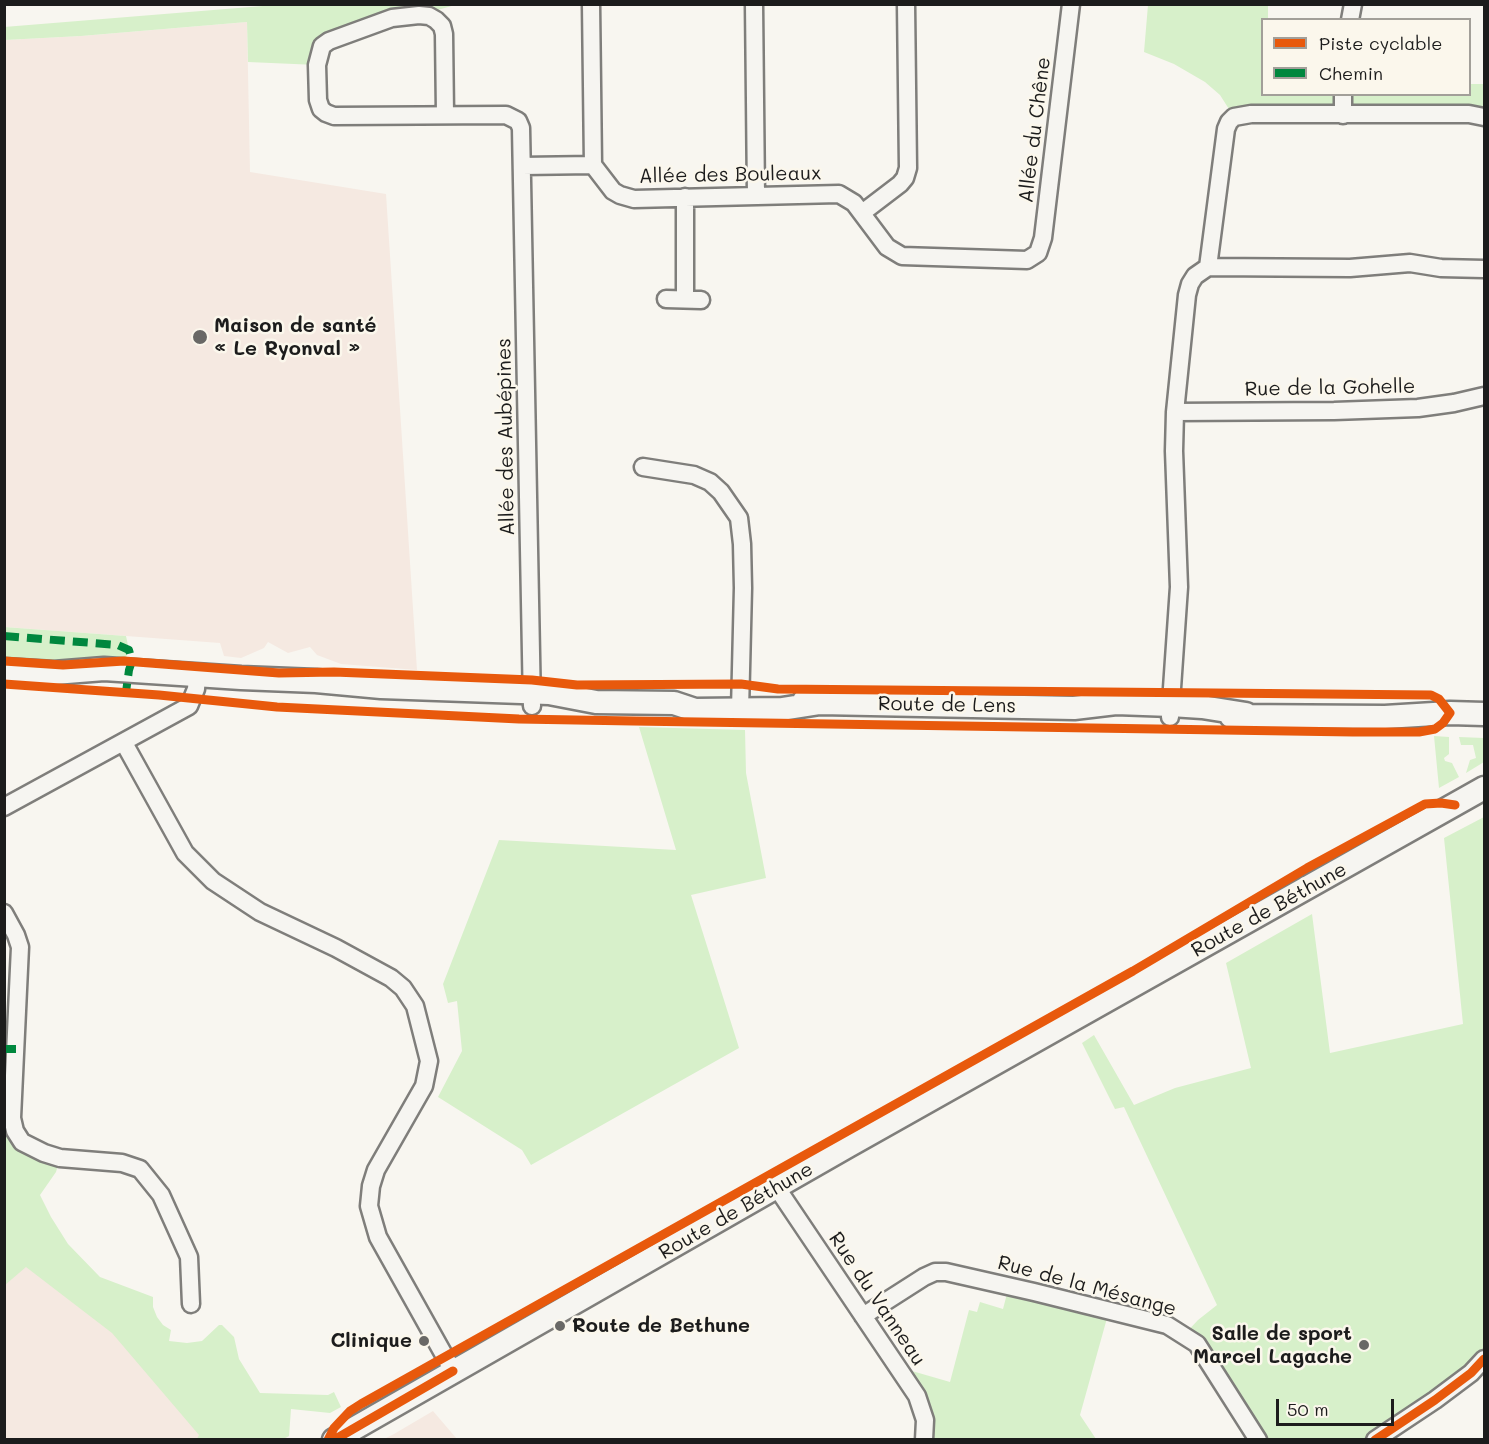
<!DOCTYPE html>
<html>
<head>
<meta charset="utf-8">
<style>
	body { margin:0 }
	#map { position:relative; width:1489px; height:1444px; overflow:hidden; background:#f8f6f0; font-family:Mali,sans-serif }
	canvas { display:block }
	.frame { position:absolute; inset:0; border:6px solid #1c1c1c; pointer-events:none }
	.legend { position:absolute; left:1261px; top:18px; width:210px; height:78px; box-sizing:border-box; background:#fbf7ec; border:2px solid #a29f99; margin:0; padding:8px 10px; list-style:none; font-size:18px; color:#1c1c1c }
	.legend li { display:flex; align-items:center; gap:12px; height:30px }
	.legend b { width:30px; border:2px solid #a29f99 }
	.scale { position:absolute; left:1276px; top:1399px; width:118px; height:27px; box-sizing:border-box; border:3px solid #1c1c1c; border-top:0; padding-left:8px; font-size:18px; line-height:21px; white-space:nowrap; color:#1c1c1c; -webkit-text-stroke:4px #fbf7ec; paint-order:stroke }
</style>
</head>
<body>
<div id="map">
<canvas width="1489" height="1444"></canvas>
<div class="frame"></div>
<ul class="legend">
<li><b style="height:8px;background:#e8590c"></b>Piste cyclable</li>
<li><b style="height:8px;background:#00873e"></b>Chemin</li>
</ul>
<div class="scale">50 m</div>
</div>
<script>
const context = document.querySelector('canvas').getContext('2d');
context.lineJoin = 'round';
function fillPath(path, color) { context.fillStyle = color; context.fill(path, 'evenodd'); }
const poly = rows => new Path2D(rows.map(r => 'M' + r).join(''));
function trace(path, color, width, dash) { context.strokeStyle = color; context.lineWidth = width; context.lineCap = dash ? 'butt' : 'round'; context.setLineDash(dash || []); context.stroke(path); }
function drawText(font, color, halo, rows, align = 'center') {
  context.font = font + ' Mali,sans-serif'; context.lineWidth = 5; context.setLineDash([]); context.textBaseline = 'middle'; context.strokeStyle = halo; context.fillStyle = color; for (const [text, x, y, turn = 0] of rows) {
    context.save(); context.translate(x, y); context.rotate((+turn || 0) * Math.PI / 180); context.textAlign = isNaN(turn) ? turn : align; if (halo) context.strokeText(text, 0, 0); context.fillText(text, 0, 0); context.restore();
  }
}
fillPath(poly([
	[247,22,250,172,386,194,417,670,341,664,317,655,310,647,288,653,268,642,264,648,241,658,224,656,220,643,5,627,5,40,81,36],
	[4,1227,289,1436,283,1440,5,1439],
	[433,1411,457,1439,384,1439,394,1434]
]), '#f5e9e1');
fillPath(poly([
	[275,5,455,5,329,41,317,65,248,62,247,22,81,36,5,40,4,27],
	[1148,5,1268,5,1268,19,1262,20,1262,94,1470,94,1470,84,1483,84,1484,86,1484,119,1234,117,1220,95,1205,82,1174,64,1144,52],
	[4,627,126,636,129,650,124,661,97,664,5,661],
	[639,727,745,730,746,773,766,878,691,895,739,1048,531,1165,522,1150,438,1097,462,1051,457,1001,448,1003,443,984,499,840,676,850],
	[1434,736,1449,737,1449,754,1444,758,1445,761,1452,763,1459,777,1439,788],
	[1459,737,1484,738,1484,762,1466,773,1470,760,1476,758,1473,745,1461,745],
	[1484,817,1484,1359,1375,1439,1258,1439,1184,1335,1198,1320,1217,1305,1124,1107,1115,1109,1082,1043,1094,1035,1134,1105,1175,1088,1251,1068,1226,963,1312,914,1330,1053,1463,1024,1444,838],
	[5,1128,15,1131,60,1158,56,1172,40,1195,51,1217,68,1244,100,1277,153,1297,153,1307,157,1317,163,1325,171,1330,169,1341,187,1343,202,1341,219,1325,222,1325,234,1337,239,1359,260,1393,328,1395,334,1392,341,1407,330,1413,291,1409,289,1436,283,1439,197,1439,199,1435,112,1333,26,1267,5,1285],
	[1009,1286,1109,1311,1080,1415,1096,1439,924,1439,901,1373,912,1371,950,1382,969,1310,977,1312,980,1302,1003,1309]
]), '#d7f0ca');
const street = poly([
	[591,4,593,165],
	[754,4,756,196],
	[1350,20,1353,4],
	[445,114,444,34,442,26,436,20,429,16,419,15,392,18,329,41,322,46,317,65,318,100,321,109,326,113,334,116,506,115,518,121,521,128,532,706],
	[1343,115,1343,94],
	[522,166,593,165,613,191,620,195,634,199,839,194,854,203,887,247,902,256,1027,260,1038,253,1043,238,1071,4],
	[685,197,685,299],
	[862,213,900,184,905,178,908,168,906,4],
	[1208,267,1350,268,1410,263,1441,268,1484,269],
	[666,299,701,300],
	[1175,412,1334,411,1418,408,1454,403,1484,396],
	[643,467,694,475,710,482,721,492,739,518,742,544,743,588,740,710],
	[1170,717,1179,587,1174,451,1175,412,1187,295,1190,284,1195,276,1208,267,1226,129,1229,122,1234,117,1251,114,1469,114,1484,117],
	[124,743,185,853,213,881,260,912,336,948,391,978,403,988,415,1006,429,1061,424,1086,376,1170,371,1186,369,1206,378,1237,453,1371],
	[4,807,189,706,196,689,197,675],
	[4,913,16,935,20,947,12,1118,15,1131,22,1142,44,1153,60,1158,122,1163,140,1169,161,1195,189,1257,191,1304],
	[777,1188,917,1396,925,1420,924,1440],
	[863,1316,924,1277,935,1272,946,1272,1034,1292,1167,1325,1197,1344,1258,1440],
	[1375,1440,1435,1400,1471,1373,1484,1359]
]);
const secondary = poly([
	[4,670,54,673,104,669,241,678,316,681,381,687,549,693,596,702,674,703,695,710,782,709,820,703],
	[804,701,820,703,1074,708,1116,703,1171,705,1202,707,1246,714],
	[1231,716,1385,717,1450,713,1484,714],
	[334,1440,848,1146,1484,788]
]);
trace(street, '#7f7e7b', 21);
trace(secondary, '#7f7e7b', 27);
trace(street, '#f6f5f1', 16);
trace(secondary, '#f6f5f1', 22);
trace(poly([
	[4,636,118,645,129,650,132,661,129,670,126,692],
	[4,1049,16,1049]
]), '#00873e', 8, [15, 8]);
trace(poly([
	[4,661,63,665,124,661,279,673,334,672,532,680,577,685,741,684,778,689,1431,695,1439,699,1450,713,1443,723,1435,729,1419,732,1353,732,633,721,519,719,277,707,159,695,4,684],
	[328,1440,334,1428,350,1411,361,1404,1133,971,1307,868,1425,804,1441,803,1455,805],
	[334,1440,453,1371],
	[1375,1440,1435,1400,1471,1373,1484,1359]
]), '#e8590c', 9);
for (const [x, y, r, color] of [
	[200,337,8,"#696866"],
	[560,1326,6,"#696866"],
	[424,1341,6,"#696866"],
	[1364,1345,6,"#696866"]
]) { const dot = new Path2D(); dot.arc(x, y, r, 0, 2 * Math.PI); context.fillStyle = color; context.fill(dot); trace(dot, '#fbf7ec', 2); }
drawText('20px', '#1c1c1c', '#fbf7ec', [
	["Allée du Chêne",1035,130,-83],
	["Allée des Bouleaux",730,175,-1],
	["Rue de la Gohelle",1330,388,-1],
	["Allée des Aubépines",506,437,-91],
	["Route de Lens",947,705,1],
	["Route de Béthune",1269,910,-29],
	["Route de Béthune",736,1211,-30],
	["Rue de la Mésange",1087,1286,15],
	["Rue du Vanneau",877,1299,56]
]);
drawText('bold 20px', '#1c1c1c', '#fbf7ec', [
	["Maison de santé",214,326],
	["« Le Ryonval »",214,349],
	["Route de Bethune",572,1326],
	["Salle de sport",1352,1334,"right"],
	["Marcel Lagache",1352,1357,"right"],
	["Clinique",412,1341,"right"]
], 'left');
</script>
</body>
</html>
